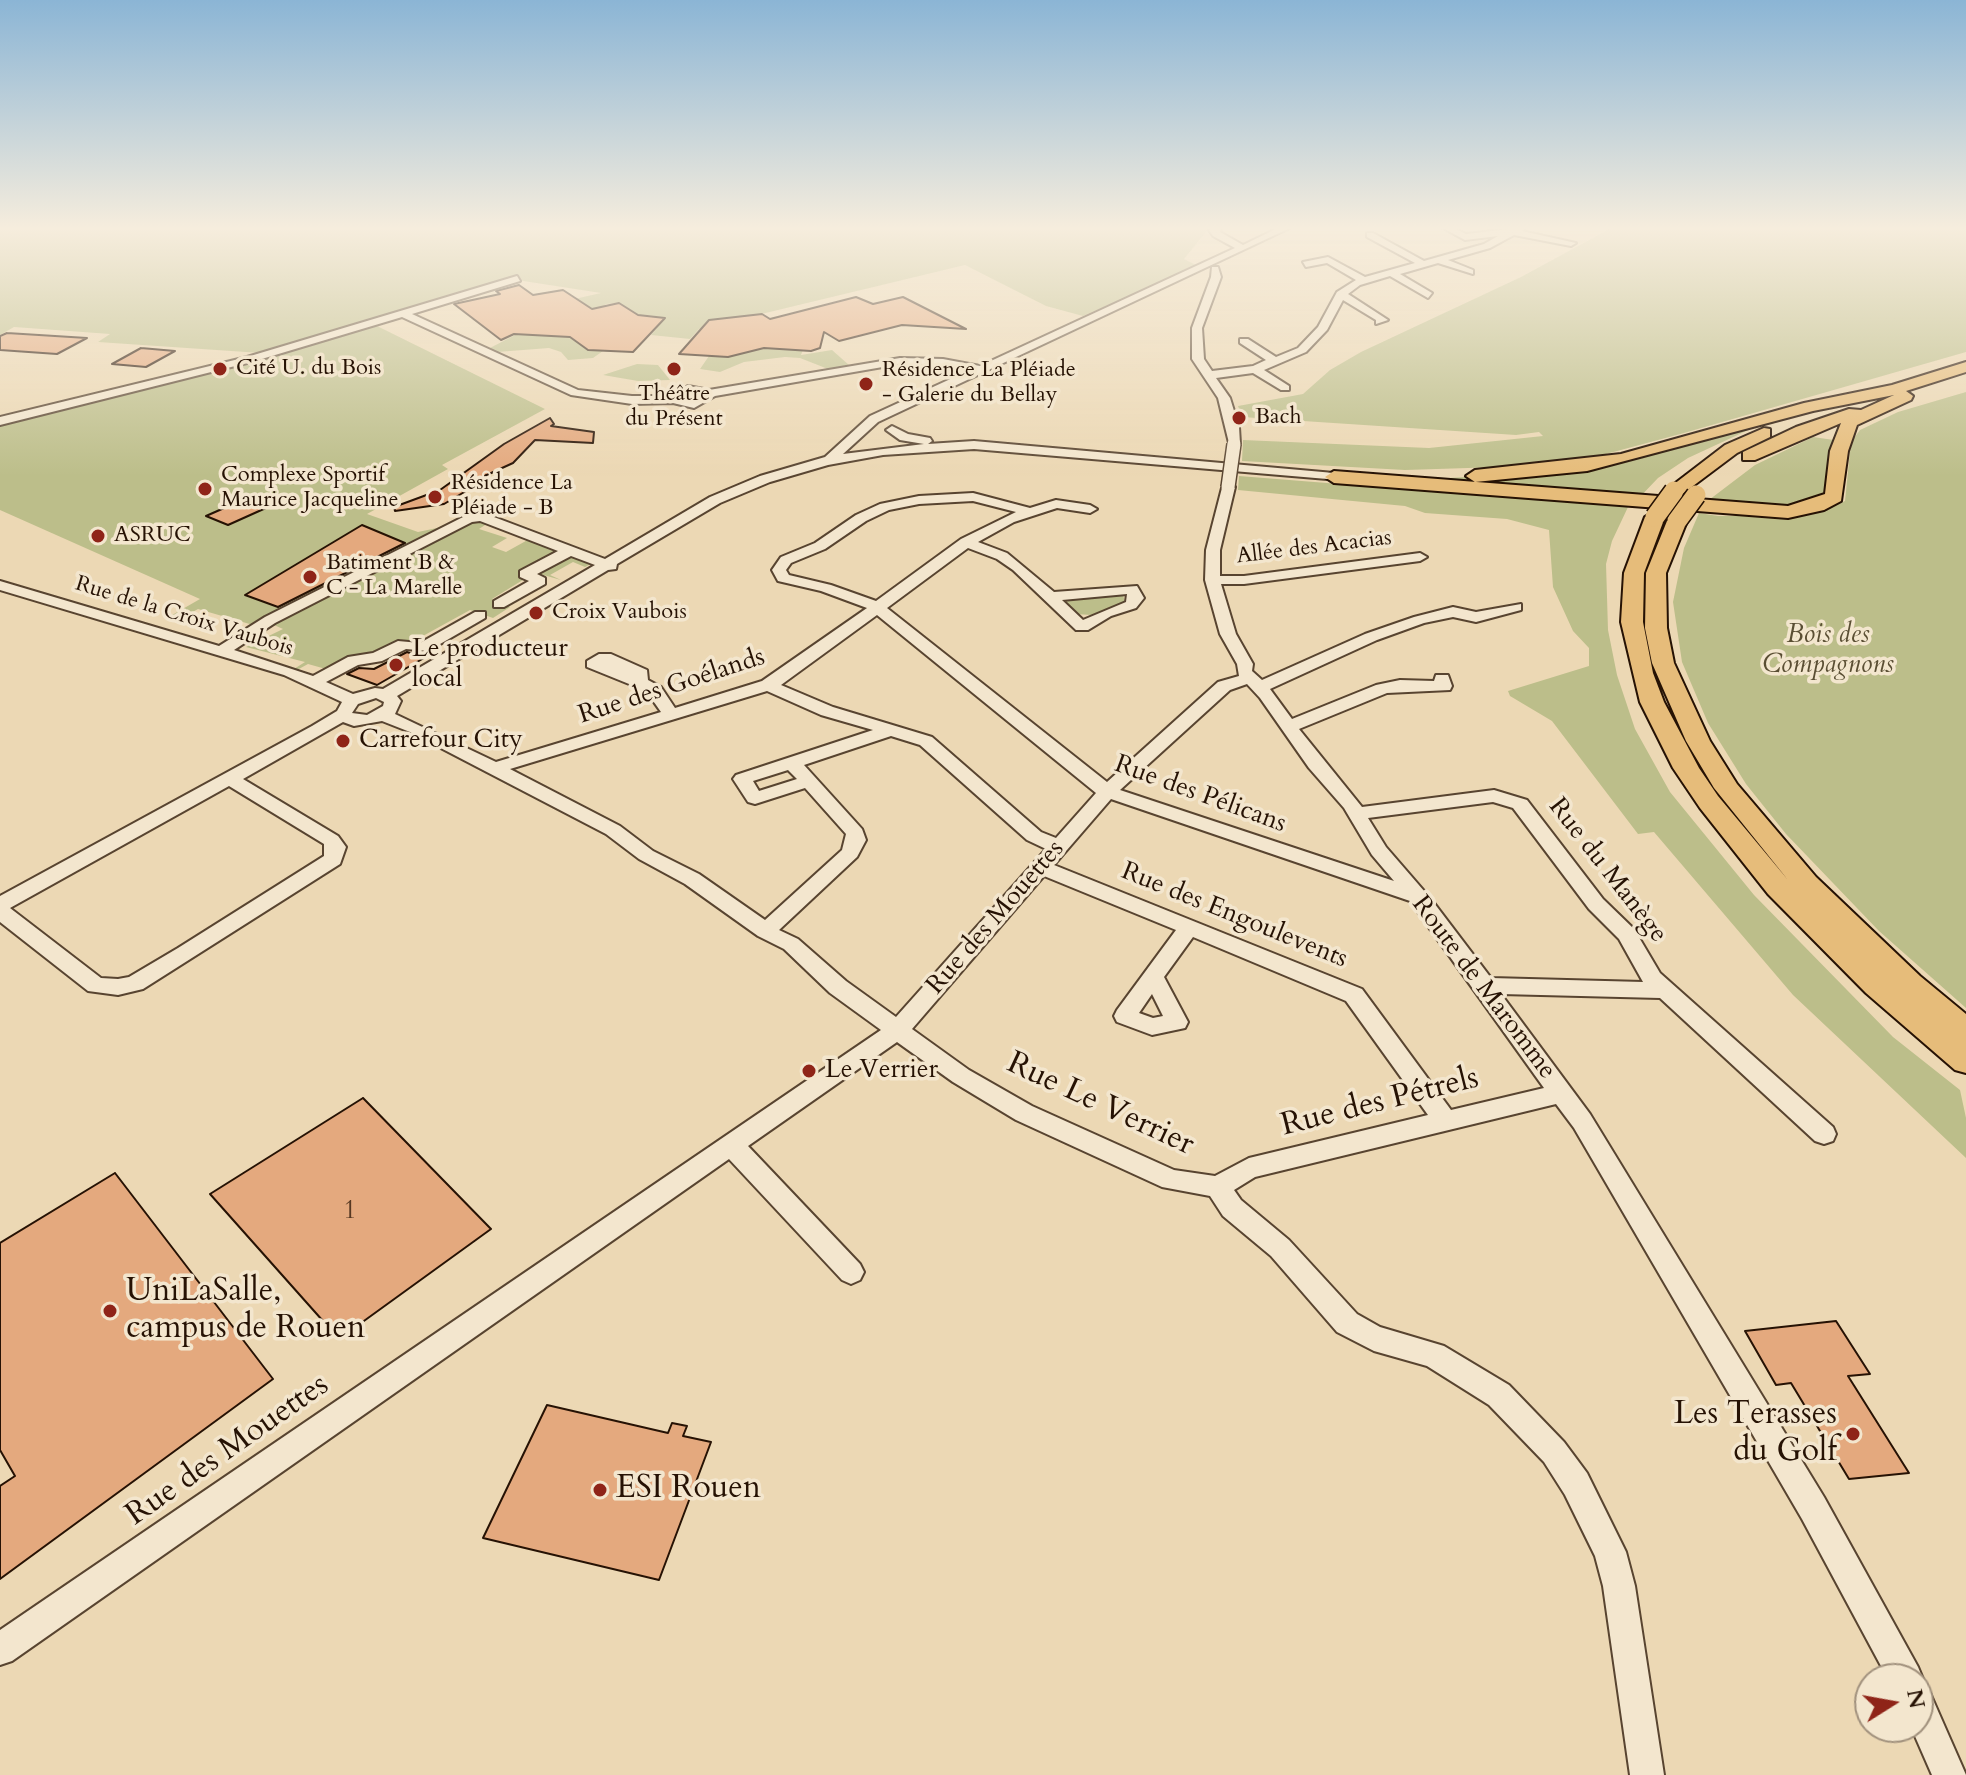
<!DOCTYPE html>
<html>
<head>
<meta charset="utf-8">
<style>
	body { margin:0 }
	#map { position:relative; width:1966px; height:1775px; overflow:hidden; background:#ecd8b4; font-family:Cardo,serif }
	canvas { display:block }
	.north { position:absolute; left:1854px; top:1663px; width:80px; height:80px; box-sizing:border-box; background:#f3e6ce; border:2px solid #a1917d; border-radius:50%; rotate:79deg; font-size:22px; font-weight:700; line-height:32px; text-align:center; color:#261204 }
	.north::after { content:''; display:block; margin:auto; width:28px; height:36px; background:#8f2418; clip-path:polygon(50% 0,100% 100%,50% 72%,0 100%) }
</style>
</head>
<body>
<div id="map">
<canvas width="1966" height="1775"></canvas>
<div class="north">N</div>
</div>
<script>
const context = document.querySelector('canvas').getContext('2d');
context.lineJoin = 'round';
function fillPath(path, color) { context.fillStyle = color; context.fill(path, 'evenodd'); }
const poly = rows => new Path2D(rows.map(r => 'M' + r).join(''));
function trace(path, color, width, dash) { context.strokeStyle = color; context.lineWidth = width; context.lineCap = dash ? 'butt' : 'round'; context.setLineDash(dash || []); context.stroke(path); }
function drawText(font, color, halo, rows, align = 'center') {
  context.font = font + ' Cardo,serif'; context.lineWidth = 7; context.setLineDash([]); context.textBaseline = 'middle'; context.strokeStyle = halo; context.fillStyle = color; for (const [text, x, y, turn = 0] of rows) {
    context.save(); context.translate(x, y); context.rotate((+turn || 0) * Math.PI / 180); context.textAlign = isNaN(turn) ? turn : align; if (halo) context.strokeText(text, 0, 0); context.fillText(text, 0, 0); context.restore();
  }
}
fillPath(poly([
	[0,227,1210,227,1184,259,1198,266,1083,316,1046,306,965,265,699,329,690,339,651,335,657,328,655,316,638,315,619,303,606,304,588,325,570,300,601,293,517,280,461,293,261,353,98,342,110,334,14,327,0,335],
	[1613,227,1963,227,1966,228,1966,352,1684,433,1606,454,1532,466,1405,470,1242,461,1243,440,1429,448,1543,436,1539,432,1516,435,1242,417,1238,406,1303,394,1330,370,1361,352,1521,277],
	[373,324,545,409,442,465,448,469,367,514,418,532,437,528,486,507,490,509,260,627,198,609,177,621,167,618,200,599,0,510,0,425,255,360],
	[536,324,570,337,588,350,603,351,593,358,568,360,561,352,549,348,497,352,490,348],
	[764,348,803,350,801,355,832,350,849,365,828,369,800,358,785,357,744,362,720,372,700,369,709,356,728,357],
	[637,364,658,365,670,380,638,381,603,375],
	[1966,392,1966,1008,1879,931,1786,834,1746,784,1708,723,1682,662,1673,602,1684,548,1699,513,1718,516,1795,516,1823,511,1845,501,1851,442,1860,430,1898,412],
	[1759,425,1688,458,1658,478,1638,499,1433,479,1548,472],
	[1813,437,1834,440,1824,496,1798,506,1701,506,1755,465],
	[1239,476,1628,507,1612,541,1606,564,1608,630,1617,675,1635,729,1670,792,1754,895,1893,1037,1960,1090,1966,1118,1966,1158,1793,995,1654,832,1638,834,1552,721,1510,696,1508,691,1589,666,1589,648,1573,631,1553,587,1549,530,1507,519,1425,513,1405,506,1238,490],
	[483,520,488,523,479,529,507,538,492,547,506,552,533,537,597,561,585,567,573,562,550,575,561,580,540,574,526,578,492,599,510,607,493,618,470,610,412,642,333,671,308,664,297,670,294,669,305,662,246,647,283,629,274,625,274,621,469,523],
	[1118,594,1123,595,1125,602,1092,615,1075,614,1066,602,1070,598]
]), '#bcbe8a');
const building = poly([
	[519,285,533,295,563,290,592,309,619,303,638,315,665,318,633,352,588,350,570,337,514,334,501,340,454,304,500,294,496,291,519,285],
	[856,297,873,304,903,297,966,329,902,325,839,341,824,332,820,348,811,351,764,348,728,357,679,354,709,320,762,314,770,319,856,297],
	[7,333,87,338,57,354,0,350,0,336,7,333],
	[141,348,175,351,146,367,112,364,141,348],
	[550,418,554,424,551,426,594,432,593,443,535,440,513,463,478,479,483,481,444,504,395,511,394,507,440,490,504,444,550,418],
	[256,494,277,503,228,525,206,516,256,494],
	[362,525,405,543,278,607,245,595,362,525],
	[407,652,424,658,377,685,347,674,359,668,374,669,407,652],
	[363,1098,491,1229,339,1339,210,1194,363,1098],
	[115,1173,273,1379,0,1579,0,1486,15,1476,0,1450,0,1243,115,1173],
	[1836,1321,1870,1374,1848,1376,1909,1473,1849,1479,1791,1383,1776,1385,1745,1331,1836,1321],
	[547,1405,668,1433,672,1423,687,1426,683,1436,711,1442,659,1580,483,1538,547,1405]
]);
fillPath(building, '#e4a97e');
trace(building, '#261204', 2);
const minor = poly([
	[1212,227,1222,227,1220,232,1243,245,1280,227,1292,227,878,422,843,454,924,444,900,440,886,430,892,426,908,434,930,438,932,441,928,444,974,441,1334,473,1339,474,1339,480,974,449,883,455,828,465,770,482,720,503,617,564,616,569,608,570,397,696,401,701,395,714,496,762,661,712,649,695,634,686,587,667,587,661,599,654,611,654,647,670,648,680,661,687,675,708,762,681,867,608,821,591,778,581,772,570,781,557,815,543,856,515,880,504,919,496,973,493,1030,508,1056,500,1090,505,1097,509,1090,513,1057,508,1014,522,978,542,1007,553,1054,592,1137,586,1144,598,1136,608,1111,616,1088,630,1076,630,1013,570,997,559,968,548,887,608,1107,782,1218,682,1239,676,1237,664,1220,634,1205,580,1206,550,1223,484,1235,487,1220,550,1220,576,1244,576,1420,553,1427,557,1420,561,1244,584,1221,584,1236,634,1253,664,1252,671,1262,680,1365,634,1414,617,1453,607,1476,612,1521,604,1521,610,1476,622,1453,617,1424,623,1377,640,1270,689,1292,719,1376,685,1400,680,1434,681,1436,675,1448,675,1452,686,1450,690,1387,693,1299,729,1362,807,1494,790,1527,800,1603,899,1634,929,1660,973,1833,1127,1836,1134,1833,1141,1824,1144,1815,1141,1660,998,1501,994,1590,1114,1824,1497,1918,1667,1923,1679,1919,1688,1930,1693,1966,1775,1932,1775,1911,1727,1918,1727,1918,1679,1888,1679,1802,1519,1574,1128,1556,1104,1255,1177,1234,1190,1241,1200,1289,1240,1357,1314,1380,1327,1444,1346,1509,1385,1564,1442,1587,1473,1626,1552,1635,1586,1664,1775,1630,1775,1603,1586,1595,1556,1565,1495,1544,1462,1489,1405,1427,1366,1374,1351,1337,1332,1271,1256,1223,1216,1210,1196,1162,1187,1016,1120,953,1082,897,1042,748,1146,860,1264,864,1272,860,1280,851,1284,842,1280,729,1159,12,1661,0,1665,0,1630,881,1030,830,993,784,949,758,936,685,884,639,859,606,834,410,732,382,721,354,726,343,722,243,779,338,836,346,847,340,864,143,989,118,995,88,991,0,922,0,896,312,726,337,711,342,702,284,675,0,590,0,581,219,646,265,617,469,514,486,514,605,559,710,497,760,476,825,457,870,416,970,370,943,365,900,364,715,396,694,408,673,403,632,404,571,395,402,317,255,361,0,425,0,417,247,357,517,276,520,281,412,314,578,390,632,396,670,396,688,386,709,390,900,358,943,359,980,366,1235,248,1213,236,1209,230,1212,227],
	[690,394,700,394,701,395,692,400,683,398,690,394],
	[973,501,1016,512,961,539,876,601,831,585,789,575,786,570,791,563,825,549,866,521,889,510,919,504,973,501],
	[480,521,558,551,520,571,520,577,529,581,494,601,494,607,504,607,545,584,545,578,537,574,571,556,595,565,383,689,375,688,353,694,326,682,358,665,382,661,406,649,428,651,485,618,485,612,475,612,420,643,398,641,373,653,348,657,313,676,234,650,275,623,472,522,480,521],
	[1127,594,1126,602,1083,620,1062,600,1127,594],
	[877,615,1096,793,1056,838,1041,832,932,737,833,707,781,685,877,615],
	[1247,684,1260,698,1309,768,1344,808,1372,855,1394,881,1120,790,1230,690,1247,684],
	[767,691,821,715,873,730,736,775,733,779,748,802,755,804,805,788,846,834,842,850,765,920,699,874,653,851,620,826,510,769,767,691],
	[376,698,384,702,383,706,367,715,352,713,358,704,376,698],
	[891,736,920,745,1027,840,1046,849,896,1017,846,981,798,939,779,930,857,857,866,840,862,829,804,765,891,736],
	[788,770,797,779,759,791,753,781,788,770],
	[229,786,324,844,324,856,178,948,129,977,118,979,101,978,10,908,229,786],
	[1111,799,1410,901,1544,1088,1451,1110,1362,989,1054,865,1111,799],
	[1493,802,1513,808,1589,909,1619,939,1643,982,1491,978,1431,899,1386,847,1368,818,1493,802],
	[1044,876,1176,930,1117,1010,1114,1016,1117,1022,1152,1035,1185,1028,1188,1022,1164,977,1193,937,1346,1001,1428,1115,1249,1158,1215,1176,1174,1170,1032,1106,969,1070,912,1029,1044,876],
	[1152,994,1163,1016,1153,1018,1139,1013,1152,994],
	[1441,227,1452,227,1466,234,1526,227,1522,231,1576,243,1571,246,1514,235,1490,248,1448,260,1473,270,1473,274,1438,263,1400,274,1432,293,1428,298,1390,276,1360,285,1348,294,1388,320,1376,324,1376,320,1343,300,1327,330,1306,352,1264,370,1289,386,1289,390,1281,390,1253,373,1216,378,1230,398,1239,427,1240,444,1230,447,1218,398,1192,359,1192,328,1211,277,1212,267,1218,267,1221,277,1202,328,1204,359,1212,371,1253,366,1266,360,1240,343,1240,339,1248,339,1276,357,1298,348,1318,327,1337,292,1356,280,1327,263,1306,267,1303,262,1328,257,1365,277,1415,263,1367,237,1367,233,1373,233,1424,261,1484,244,1498,236,1465,240,1441,227]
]);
const highway = poly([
	[1966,362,1966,372,1906,391,1913,396,1911,400,1857,425,1848,451,1841,501,1824,510,1788,518,1334,483,1325,477,1334,471,1788,506,1825,494,1830,451,1841,423,1755,460,1743,460,1743,452,1796,427,1849,409,1861,410,1894,395,1813,411,1587,471,1475,482,1466,476,1475,470,1621,454,1804,403,1892,385,1966,362],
	[1764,428,1770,429,1770,437,1737,453,1681,495,1674,497,1665,491,1725,445,1764,428],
	[1655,511,1665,517,1644,573,1643,622,1653,673,1664,702,1699,768,1718,796,1788,880,1714,788,1686,741,1652,663,1645,628,1646,573,1667,521,1677,515,1687,521,1666,573,1667,628,1674,663,1710,741,1737,784,1816,877,1920,976,1966,1014,1966,1073,1955,1070,1866,993,1768,894,1700,808,1673,768,1640,702,1621,622,1624,573,1645,517,1655,511]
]);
trace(minor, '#584430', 4);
trace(highway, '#261204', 4);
fillPath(minor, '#f3e6ce');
fillPath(highway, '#e6bc7a');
const minorBridge = poly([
	[1228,487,1234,444]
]);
const highwayBridge = poly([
	[1655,517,1674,491],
	[1677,521,1696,495]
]);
trace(minorBridge, '#584430', 16, []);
trace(highwayBridge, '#261204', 22, []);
trace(minorBridge, '#f3e6ce', 13);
trace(highwayBridge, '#e6bc7a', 19);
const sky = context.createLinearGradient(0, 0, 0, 476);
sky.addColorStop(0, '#8bb5d5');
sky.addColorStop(0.48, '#f6eddd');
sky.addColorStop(1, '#f6eddd00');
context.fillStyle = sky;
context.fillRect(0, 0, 1966, 476);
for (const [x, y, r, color] of [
	[220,369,8,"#8f2418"],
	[674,369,8,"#8f2418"],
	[866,384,8,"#8f2418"],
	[1239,418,8,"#8f2418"],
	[205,489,8,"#8f2418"],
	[435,497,8,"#8f2418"],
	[98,536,8,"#8f2418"],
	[310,577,8,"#8f2418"],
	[536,613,8,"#8f2418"],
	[396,665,8,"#8f2418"],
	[343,741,8,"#8f2418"],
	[809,1071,8,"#8f2418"],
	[110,1311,8,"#8f2418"],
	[1853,1434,8,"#8f2418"],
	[600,1490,8,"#8f2418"]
]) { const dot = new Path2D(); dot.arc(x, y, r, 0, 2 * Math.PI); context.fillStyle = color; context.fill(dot); trace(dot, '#f3e6ce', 3); }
drawText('22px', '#261204', '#f3e6ce', [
	["Cité U. du Bois",236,369],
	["Résidence La Pléiade",882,371],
	["- Galerie du Bellay",882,396],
	["Théâtre",674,395,"center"],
	["du Présent",674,420,"center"],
	["Bach",1255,418],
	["Complexe Sportif",221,476],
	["Maurice Jacqueline",221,501],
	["Résidence La",451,484],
	["Pléiade - B",451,509],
	["ASRUC",114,536],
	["Batiment B &",326,564],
	["C - La Marelle",326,589],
	["Croix Vaubois",552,613]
], 'left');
drawText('22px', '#261204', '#f3e6ce', [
	["Allée des Acacias",1314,548,-7],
	["Rue de la Croix Vaubois",184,617,17]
]);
drawText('italic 26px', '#5a4e33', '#f3e6ce', [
	["Bois des",1828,636],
	["Compagnons",1828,666]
]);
drawText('26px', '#261204', '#f3e6ce', [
	["Le producteur",412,650],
	["local",412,680],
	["Carrefour City",359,741],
	["Le Verrier",825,1071]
], 'left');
drawText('26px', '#261204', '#f3e6ce', [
	["Rue des Goélands",672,687,-18],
	["Rue des Pélicans",1200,795,20],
	["Rue du Manège",1607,871,52],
	["Rue des Engoulevents",1234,916,22],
	["Rue des Mouettes",996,918,-49],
	["Route de Maromme",1483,988,53]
]);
drawText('26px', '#563822', null, [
	["1",350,1212]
]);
drawText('32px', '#261204', '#f3e6ce', [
	["Rue des Pétrels",1380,1103,-14],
	["Rue Le Verrier",1100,1105,25],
	["Rue des Mouettes",228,1451,-35]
]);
drawText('32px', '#261204', '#f3e6ce', [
	["UniLaSalle,",126,1293],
	["campus de Rouen",126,1330],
	["Les Terasses",1837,1416,"right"],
	["du Golf",1837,1453,"right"],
	["ESI Rouen",616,1490]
], 'left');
</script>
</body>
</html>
